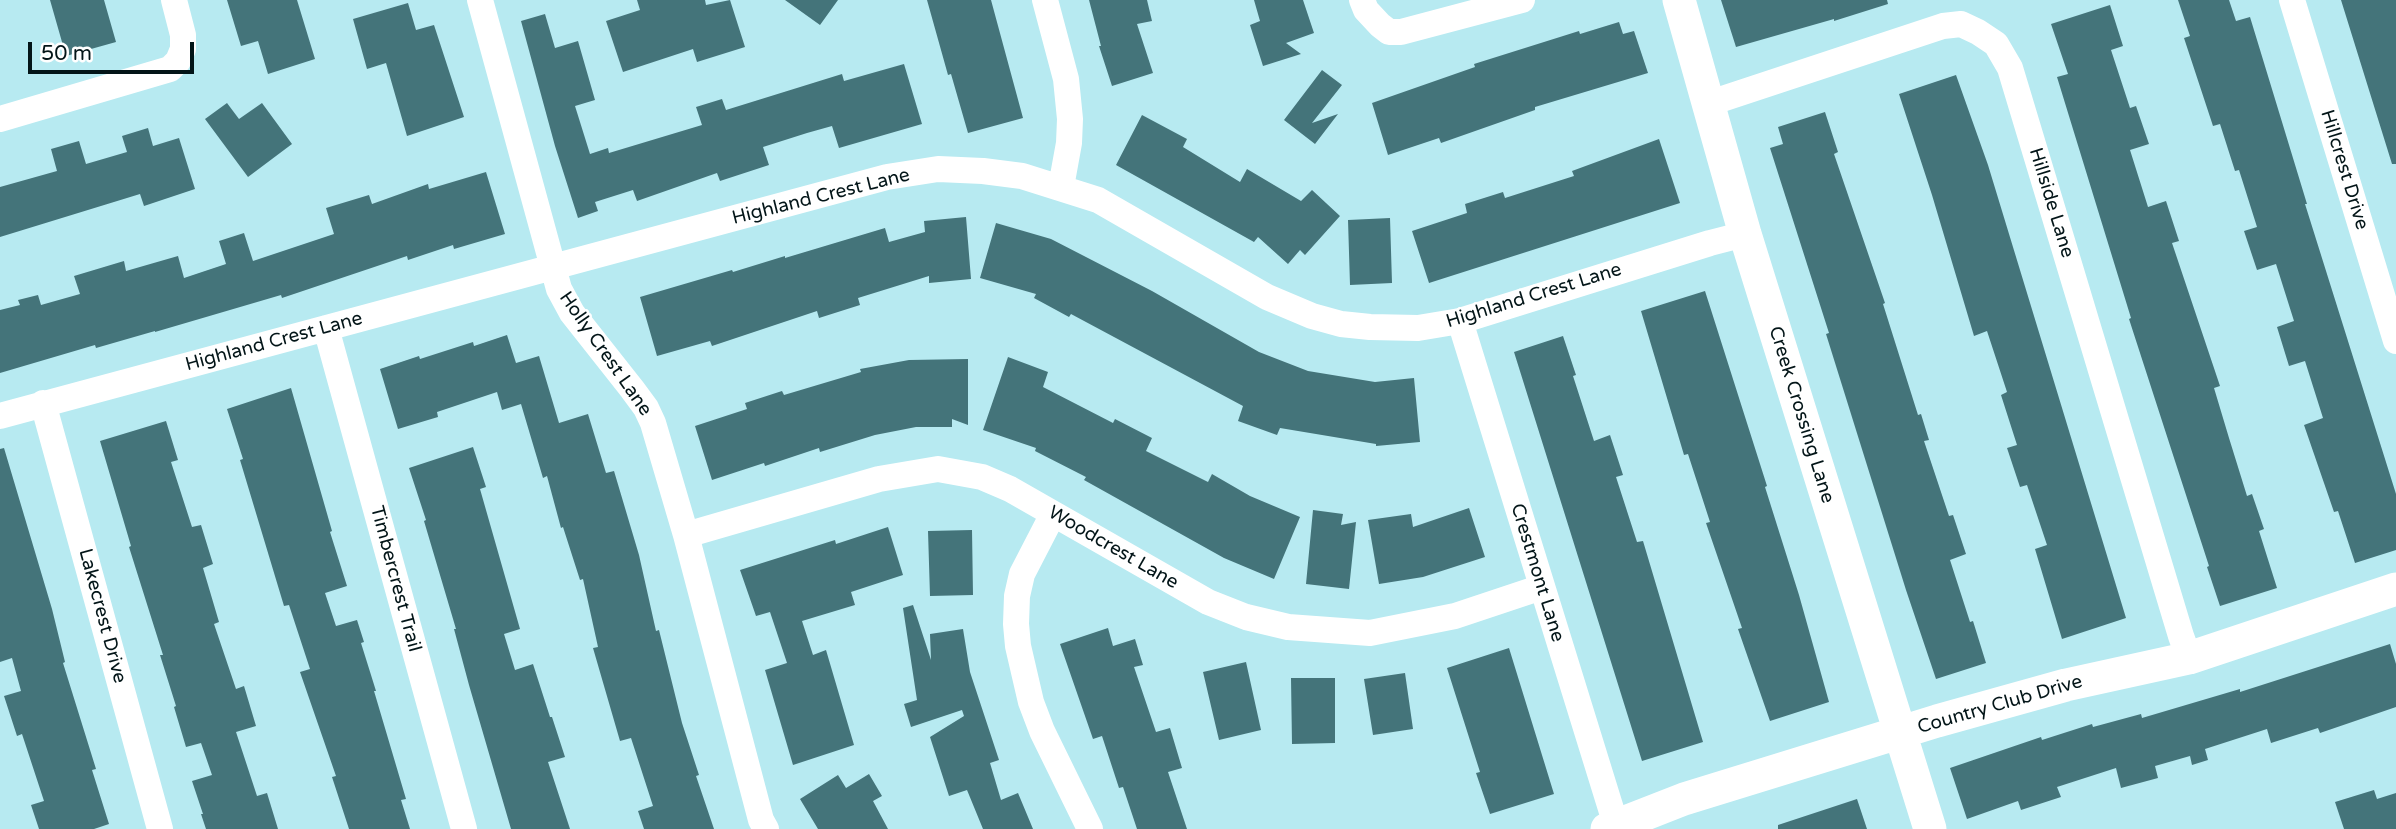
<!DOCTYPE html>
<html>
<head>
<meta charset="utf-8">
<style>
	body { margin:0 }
	#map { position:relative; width:2396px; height:829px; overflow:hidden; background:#b7eaf1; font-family:"Varela Round",sans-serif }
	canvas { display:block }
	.scale { position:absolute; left:28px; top:42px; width:166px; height:32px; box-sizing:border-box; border:4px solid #031518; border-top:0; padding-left:9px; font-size:21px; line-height:24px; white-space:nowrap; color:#031518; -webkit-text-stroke:5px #fff; paint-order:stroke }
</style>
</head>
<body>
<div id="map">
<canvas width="2396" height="829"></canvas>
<div class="scale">50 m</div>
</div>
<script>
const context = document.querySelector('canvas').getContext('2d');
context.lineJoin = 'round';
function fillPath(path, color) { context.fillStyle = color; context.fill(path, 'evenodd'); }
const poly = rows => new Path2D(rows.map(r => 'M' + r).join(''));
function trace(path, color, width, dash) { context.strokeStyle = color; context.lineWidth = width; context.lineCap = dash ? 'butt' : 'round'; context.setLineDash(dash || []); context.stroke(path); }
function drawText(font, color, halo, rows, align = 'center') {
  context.font = font + ' "Varela Round",sans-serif'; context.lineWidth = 5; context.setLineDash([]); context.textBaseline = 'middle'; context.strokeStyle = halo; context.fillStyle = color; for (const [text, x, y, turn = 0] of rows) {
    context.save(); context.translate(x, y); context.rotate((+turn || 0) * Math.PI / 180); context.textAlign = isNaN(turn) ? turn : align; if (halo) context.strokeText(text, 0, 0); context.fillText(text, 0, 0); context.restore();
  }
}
fillPath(poly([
	[50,0,104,0,116,42,66,56],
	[227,0,297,0,315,59,268,74,258,41,241,46],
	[637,0,705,0,706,5,730,0,745,47,697,62,693,49,623,72,606,21,640,10],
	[785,0,838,0,820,25],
	[927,0,991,0,1023,118,968,133,951,74,948,75],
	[1089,0,1147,0,1152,21,1137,24,1153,73,1112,86,1099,46,1101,46],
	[1254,0,1303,0,1314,33,1286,43,1301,54,1263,66,1250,25,1260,21],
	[1721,0,1887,0,1888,4,1834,21,1834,19,1736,47],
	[2178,0,2229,0,2236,21,2250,17,2307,204,2305,204,2396,494,2396,550,2355,563,2338,511,2334,512,2304,425,2323,418,2305,361,2289,366,2277,327,2294,321,2276,264,2257,270,2244,231,2257,227,2239,170,2235,171,2220,124,2213,126,2184,38,2190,36],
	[2341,0,2396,0,2396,164,2392,164],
	[408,3,416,30,434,25,464,117,407,136,386,63,367,69,353,19],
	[2110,5,2123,46,2111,50,2130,108,2136,106,2149,144,2130,150,2148,207,2166,201,2179,241,2172,243,2220,386,2214,388,2229,438,2247,496,2252,494,2264,529,2259,531,2277,588,2220,606,2207,567,2209,566,2129,319,2131,318,2057,77,2068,74,2051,24],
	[545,14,555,48,578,41,595,100,575,106,590,154,608,148,609,153,702,125,696,107,722,99,726,110,842,74,844,81,904,64,922,124,839,148,832,126,807,133,763,147,769,165,720,181,717,173,637,201,633,190,595,202,598,211,578,218,555,146,521,21],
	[1619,22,1623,34,1634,31,1648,73,1535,107,1535,110,1441,143,1439,138,1388,155,1372,103,1475,67,1474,64,1579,31,1580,34],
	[1322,70,1342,85,1312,123,1338,114,1315,144,1284,120],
	[1956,75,1988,165,2126,618,2062,639,2035,549,2047,545,2027,485,2020,487,2007,448,2017,445,2001,395,2007,392,1987,331,1974,336,1932,195,1899,94],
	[227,103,239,119,262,103,292,144,248,177,205,119],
	[1825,112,1838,152,1834,154,1885,303,1883,304,1918,415,1921,414,1929,440,1924,441,1949,516,1953,515,1966,554,1950,560,1970,622,1973,621,1986,663,1936,679,1906,590,1826,334,1829,333,1770,148,1783,144,1778,127],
	[1142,115,1187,139,1183,147,1240,182,1247,169,1301,201,1312,190,1340,216,1305,255,1300,250,1288,264,1258,237,1254,242,1116,165],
	[148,128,153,146,179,138,195,189,144,206,140,194,0,237,0,187,57,171,51,149,79,141,86,164,127,152,122,136],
	[1659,139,1680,203,1429,283,1412,231,1467,213,1465,204,1503,192,1505,198,1574,176,1572,171],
	[486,172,505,234,454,249,453,245,408,260,407,256,282,298,281,295,155,332,155,331,96,348,95,345,0,373,0,310,20,305,18,300,38,295,41,305,80,294,74,276,124,261,126,271,178,256,184,278,226,264,219,241,244,233,253,261,334,234,326,208,369,195,372,204,428,184,429,189],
	[966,217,971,279,929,283,929,276,858,298,860,305,819,318,817,311,712,346,710,341,657,356,640,297,732,270,733,272,785,256,785,258,885,228,889,242,925,232,924,221],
	[1390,218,1392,283,1350,285,1348,220],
	[996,223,1051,239,1152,291,1259,352,1308,371,1375,382,1414,378,1420,442,1376,446,1376,444,1280,428,1277,435,1238,421,1243,406,1071,314,1069,317,1034,298,1036,294,980,278],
	[1705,291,1767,486,1765,487,1799,595,1829,702,1770,721,1738,629,1742,628,1706,523,1710,522,1688,454,1684,455,1641,311],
	[507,335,516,363,539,356,559,423,588,414,606,473,614,471,639,555,656,631,659,630,682,723,699,775,696,776,714,829,644,829,638,811,653,806,631,738,620,741,593,648,598,647,583,579,580,580,563,527,561,528,547,476,543,478,521,404,502,410,497,392,437,412,438,417,398,429,380,369,419,356,420,359,473,342,474,346],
	[1563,336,1576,375,1573,376,1594,441,1610,435,1623,475,1616,477,1637,542,1643,541,1703,742,1642,761,1514,352],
	[1008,357,1048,372,1043,387,1113,423,1115,419,1152,438,1146,451,1208,482,1212,474,1250,496,1300,517,1274,579,1224,558,1084,480,1086,477,1035,451,1036,448,983,430],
	[968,359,968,425,952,419,952,427,916,427,875,435,820,452,819,448,765,466,764,463,712,480,695,426,747,409,745,403,782,391,784,395,861,372,860,369,909,360],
	[291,388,332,531,330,532,347,586,325,593,336,626,357,620,364,642,361,643,376,691,374,691,406,799,401,800,410,829,349,829,332,777,336,776,300,672,310,669,289,605,284,606,240,460,243,459,227,409],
	[166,421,178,460,171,462,192,527,201,525,213,564,203,568,219,622,214,624,236,689,244,686,256,726,236,732,257,796,267,793,278,829,206,829,201,814,203,814,192,781,212,775,201,743,186,747,174,707,176,706,160,655,163,655,129,547,131,546,100,441],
	[473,447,486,487,480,489,520,629,504,634,515,670,533,664,550,717,552,717,565,757,548,762,570,829,511,829,469,685,454,629,456,629,424,521,426,520,409,468],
	[4,448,52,609,65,662,63,663,96,769,92,770,109,824,94,829,39,829,31,805,44,801,22,734,17,736,4,696,21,691,12,658,0,662,0,449],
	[1469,508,1485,557,1423,577,1379,584,1368,520,1411,514,1413,527],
	[1313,510,1343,514,1341,525,1356,522,1349,589,1306,584],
	[888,527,903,575,851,592,855,605,802,621,813,655,826,650,854,745,793,765,765,670,787,663,770,612,756,616,740,570,835,540,836,544],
	[972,530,973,595,930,596,928,531],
	[913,605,931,660,930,634,963,629,970,672,999,760,990,763,1001,800,1018,793,1033,829,983,829,967,790,949,796,930,737,964,716,962,710,911,727,904,704,917,700,903,608],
	[1108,628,1113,646,1135,639,1143,665,1134,667,1156,732,1170,728,1182,768,1168,772,1187,829,1137,829,1123,787,1119,788,1102,736,1093,739,1060,644],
	[2390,644,2396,664,2396,707,2320,733,2318,728,2271,743,2267,729,2205,749,2208,760,2192,765,2190,756,2155,766,2158,778,2121,788,2116,768,2057,787,2061,797,2021,810,2018,801,1967,819,1950,768,2041,737,2042,740,2092,724,2093,727,2141,714,2142,718,2240,689,2240,692],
	[1509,648,1554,794,1490,814,1476,773,1480,772,1447,668],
	[1246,662,1261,730,1219,740,1203,672],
	[1405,673,1413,729,1373,735,1364,679],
	[1291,678,1335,678,1335,743,1292,744],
	[869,774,882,796,873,801,888,829,818,829,800,799,838,775,846,788],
	[2374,790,2377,799,2396,793,2396,829,2344,829,2335,802],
	[1857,799,1867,829,1778,829,1778,825]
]), '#44747a');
trace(poly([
	[480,0,559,289,572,313,632,389,646,408,653,423,686,535,761,820,766,829],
	[1045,0,1066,79,1070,119,1069,143,1061,187],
	[1362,0,1366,10,1380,25,1389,32,1401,32,1522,0],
	[2292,0,2396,341],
	[1707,104,1943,26,1961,24,1978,32,1996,44,2010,68,2181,636,2189,658],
	[0,119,170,69,178,61,183,49,183,35,174,0],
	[1460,321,1616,825],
	[326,328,464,829],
	[43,403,160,829],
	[0,416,887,177,938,169,983,171,1022,176,1098,200,1267,297,1312,316,1341,324,1370,327,1418,328,1460,321,1710,243,1745,234],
	[1053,514,1022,574,1017,596,1016,624,1018,646,1031,702,1042,731,1090,829],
	[686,535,879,479,938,469,982,477,1010,489,1208,602,1246,617,1288,627,1370,633,1455,616,1542,587]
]), '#fff', 26);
trace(poly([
	[1679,0,1745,234,1930,829],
	[1607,829,1684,799,1937,721,2066,685,2189,658,2396,589]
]), '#fff', 33);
drawText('19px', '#031518', '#fff', [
	["Hillcrest Drive",2344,170,73],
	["Highland Crest Lane",821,197,-14],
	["Hillside Lane",2051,203,73],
	["Highland Crest Lane",1534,296,-17],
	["Highland Crest Lane",274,342,-15],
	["Holly Crest Lane",605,354,55],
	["Creek Crossing Lane",1801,415,73],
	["Woodcrest Lane",1113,548,30],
	["Crestmont Lane",1537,573,73],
	["Timbercrest Trail",395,579,75],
	["Lakecrest Drive",102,616,75],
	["Country Club Drive",2000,705,-16]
]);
</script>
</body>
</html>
